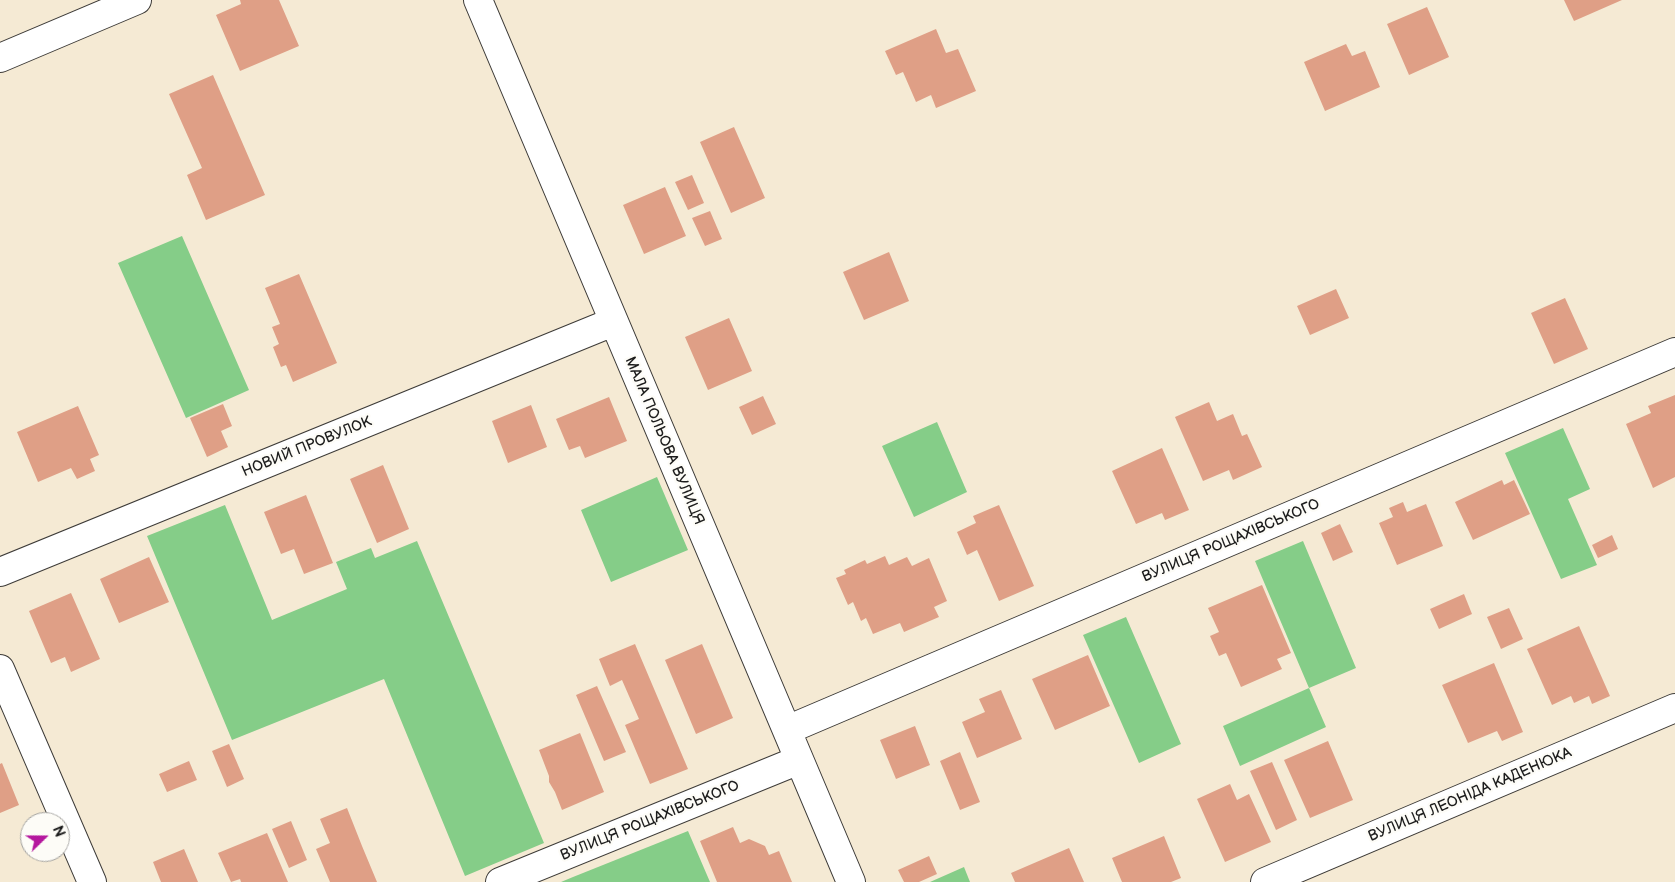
<!DOCTYPE html>
<html>
<head>
<meta charset="utf-8">
<style>
	body { margin:0 }
	#map { position:relative; width:1675px; height:882px; overflow:hidden; background:#f5ead4; font-family:"Balsamiq Sans",sans-serif }
	canvas { display:block }
	.north { position:absolute; left:20px; top:812px; width:50px; height:50px; box-sizing:border-box; background:#fdfcf7; border:1px solid #a3a29f; border-radius:50%; rotate:68deg; font-size:14px; font-weight:700; line-height:20px; text-align:center; color:#1c1c1c }
	.north::after { content:''; display:block; margin:auto; width:18px; height:22px; background:#b5179e; clip-path:polygon(50% 0,100% 100%,50% 72%,0 100%) }
</style>
</head>
<body>
<div id="map">
<canvas width="1675" height="882"></canvas>
<div class="north">N</div>
</div>
<script>
const context = document.querySelector('canvas').getContext('2d');
context.lineJoin = 'round';
function fillPath(path, color) { context.fillStyle = color; context.fill(path, 'evenodd'); }
const poly = rows => new Path2D(rows.map(r => 'M' + r).join(''));
function trace(path, color, width, dash) { context.strokeStyle = color; context.lineWidth = width; context.lineCap = dash ? 'butt' : 'round'; context.setLineDash(dash || []); context.stroke(path); }
function drawText(font, color, halo, rows, align = 'center') {
  context.font = font + ' "Balsamiq Sans",sans-serif'; context.lineWidth = 4.5; context.setLineDash([]); context.textBaseline = 'middle'; context.strokeStyle = halo; context.fillStyle = color; for (const [text, x, y, turn = 0] of rows) {
    context.save(); context.translate(x, y); context.rotate((+turn || 0) * Math.PI / 180); context.textAlign = isNaN(turn) ? turn : align; if (halo) context.strokeText(text, 0, 0); context.fillText(text, 0, 0); context.restore();
  }
}
fillPath(poly([
	[182,236,249,390,186,418,118,263],
	[937,422,967,492,914,517,882,446],
	[1563,428,1590,489,1568,499,1597,565,1561,579,1505,453],
	[657,477,688,550,611,582,581,510],
	[225,505,272,620,347,589,336,562,371,548,375,558,417,541,544,843,465,876,384,679,232,740,147,536],
	[1303,541,1356,668,1309,688,1326,727,1240,766,1223,726,1309,688,1255,561],
	[1126,617,1181,744,1139,763,1083,635],
	[688,831,710,882,561,882,573,877],
	[964,867,970,882,930,882]
]), '#85cd88');
fillPath(poly([
	[240,0,279,0,299,46,240,71,216,15,241,4],
	[1564,0,1622,0,1574,21],
	[1427,7,1449,57,1409,75,1387,24],
	[936,29,946,53,958,49,976,91,936,108,931,95,916,102,903,72,896,75,885,51],
	[1346,44,1352,56,1365,51,1380,87,1325,111,1304,62],
	[213,75,265,195,206,220,187,175,202,168,169,94],
	[734,127,765,198,731,213,700,142],
	[692,175,704,203,688,210,675,182],
	[665,187,686,236,644,254,623,205],
	[710,211,722,239,705,246,692,218],
	[889,252,909,301,864,320,843,272],
	[299,274,337,363,293,382,286,365,281,367,273,347,279,344,272,327,280,324,265,288],
	[1336,289,1349,318,1310,335,1297,306],
	[1565,298,1588,349,1554,364,1531,313],
	[729,318,752,371,708,390,685,337],
	[1675,395,1675,477,1653,488,1626,424,1651,413,1648,406],
	[763,396,776,424,752,435,739,407],
	[609,397,627,441,585,458,580,446,569,450,556,419],
	[1209,402,1217,421,1233,414,1242,436,1247,434,1262,467,1233,480,1229,470,1203,481,1175,417],
	[223,404,232,426,221,431,228,447,207,457,190,418],
	[531,405,547,447,508,463,492,421],
	[78,406,99,455,90,459,95,471,77,479,71,468,38,482,17,432],
	[1162,448,1189,510,1165,520,1162,513,1136,524,1112,471],
	[383,465,409,529,377,543,350,479],
	[1502,480,1504,485,1514,480,1530,514,1473,540,1455,502],
	[306,495,333,563,304,574,294,549,281,554,264,512],
	[1403,502,1407,512,1426,504,1443,546,1397,565,1379,523,1393,517,1389,508],
	[999,505,1034,586,999,601,977,550,967,555,957,532,976,523,973,516],
	[1340,524,1353,552,1333,561,1321,533],
	[1612,535,1618,549,1598,558,1592,545],
	[885,556,889,565,907,557,912,566,929,558,947,601,934,607,939,617,904,632,900,623,873,634,866,618,861,621,853,602,848,605,836,578,846,574,844,570,865,560,867,564],
	[149,557,169,602,119,623,100,579],
	[1262,585,1291,653,1277,659,1282,669,1241,687,1226,653,1219,656,1210,636,1219,632,1208,608],
	[71,593,100,659,71,672,65,657,51,663,29,611],
	[1464,594,1472,614,1439,629,1430,609],
	[1509,608,1523,639,1501,649,1487,617],
	[1579,626,1610,696,1592,704,1589,696,1574,703,1571,696,1552,705,1527,649],
	[635,644,688,769,650,784,625,725,639,719,622,680,610,686,599,659],
	[702,644,733,718,696,734,665,660],
	[1088,655,1110,706,1055,730,1032,679],
	[1494,663,1523,732,1502,741,1497,731,1468,743,1442,685],
	[597,686,626,752,604,761,576,695],
	[1001,690,1022,739,977,758,962,722,985,712,979,699],
	[915,726,930,765,896,779,880,740],
	[580,733,604,792,562,810,555,792,549,782,549,776,539,750],
	[1328,741,1353,800,1310,818,1284,760],
	[229,744,244,779,227,787,212,751],
	[960,752,980,802,960,810,940,761],
	[189,761,197,780,167,792,159,774],
	[1272,762,1297,820,1276,830,1250,771],
	[2,763,19,805,0,813,0,764],
	[1230,784,1237,800,1249,794,1271,842,1225,862,1197,799],
	[347,808,362,846,377,882,330,882,316,849,330,843,320,819],
	[291,821,307,860,289,868,272,829],
	[733,827,740,843,749,839,765,846,769,855,779,851,792,882,717,882,700,841],
	[267,833,288,882,241,882,240,879,231,882,218,853],
	[1164,836,1181,878,1171,882,1122,882,1112,858],
	[1069,848,1084,882,1015,882,1011,873],
	[184,849,198,882,161,882,153,862],
	[929,856,937,874,919,882,904,882,898,870]
]), '#df9f86');
const street = poly([
	[478,0,851,882],
	[0,58,137,0],
	[0,572,613,322],
	[0,669,92,882],
	[787,730,1675,352],
	[500,882,799,760],
	[1265,882,1675,708]
]);
trace(street, '#3d3b38', 30);
trace(street, '#fff', 28);
drawText('15px', '#1c1c1c', '#fdfcf7', [
	["МАЛА ПОЛЬОВА ВУЛИЦЯ",664,441,67],
	["НОВИЙ ПРОВУЛОК",307,447,-22],
	["ВУЛИЦЯ РОЩАХІВСЬКОГО",1231,541,-23],
	["ВУЛИЦЯ ЛЕОНІДА КАДЕНЮКА",1470,795,-23],
	["ВУЛИЦЯ РОЩАХІВСЬКОГО",650,821,-22]
]);
</script>
</body>
</html>
